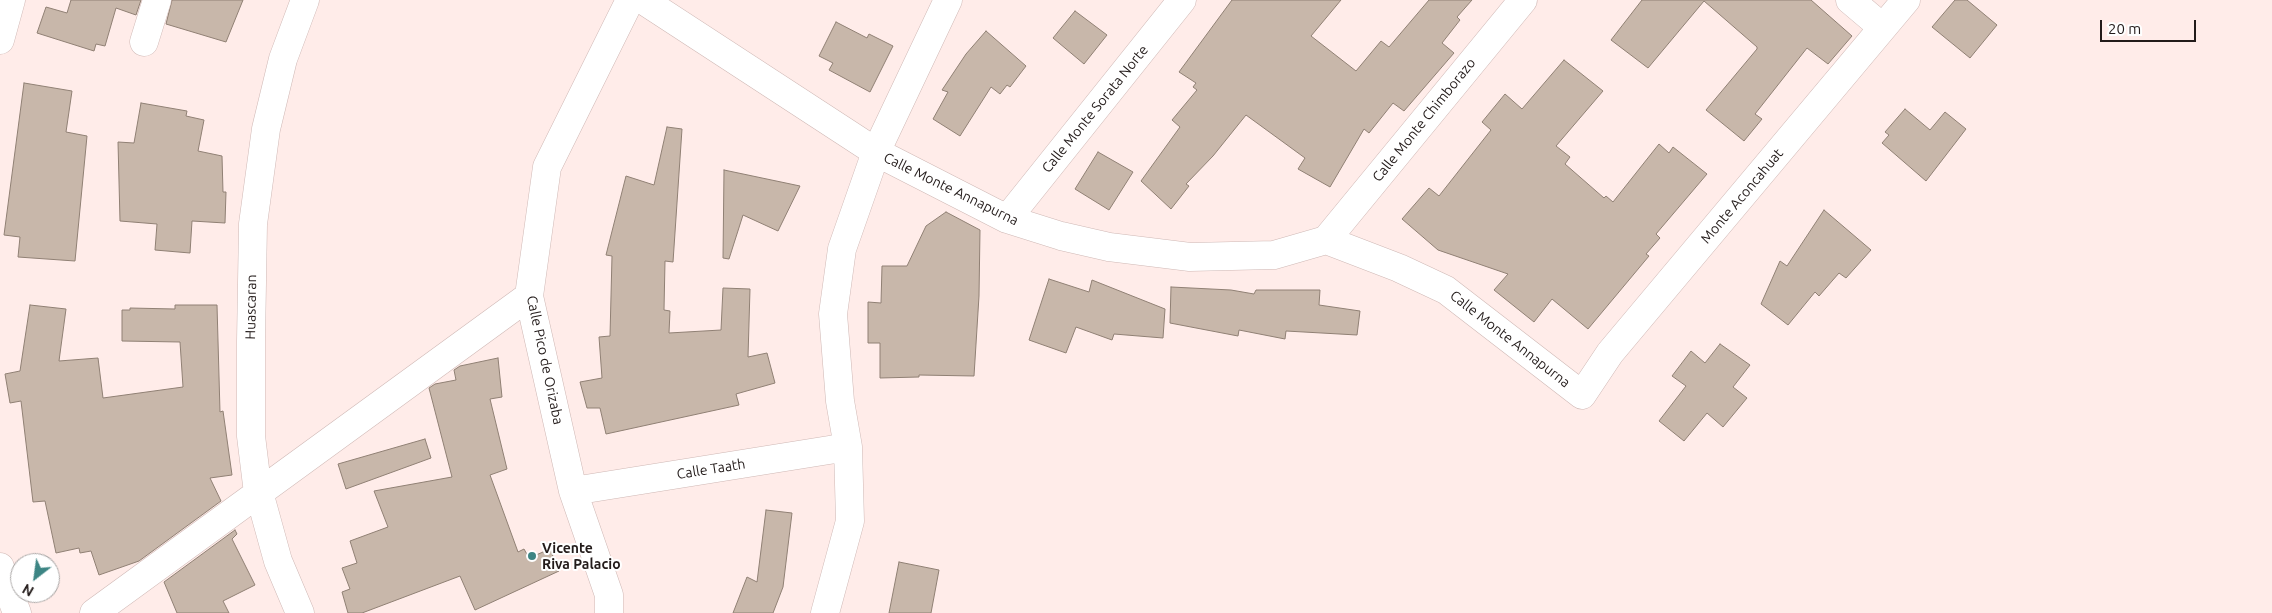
<!DOCTYPE html>
<html>
<head>
<meta charset="utf-8">
<style>
	body { margin:0 }
	#map { position:relative; width:2272px; height:613px; overflow:hidden; background:#ffece9; font-family:Ubuntu,sans-serif }
	canvas { display:block }
	.north { position:absolute; left:10px; top:553px; width:50px; height:50px; box-sizing:border-box; background:#fff; border:1px solid #a7a4a3; border-radius:50%; rotate:210deg; font-size:14px; font-weight:700; line-height:20px; text-align:center; color:#231b1a }
	.north::after { content:''; display:block; margin:auto; width:18px; height:22px; background:#3d8584; clip-path:polygon(50% 0,100% 100%,50% 72%,0 100%) }
	.scale { position:absolute; left:2100px; top:20px; width:96px; height:22px; box-sizing:border-box; border:2px solid #231b1a; border-top:0; padding-left:6px; font-size:15px; line-height:18px; white-space:nowrap; color:#231b1a; -webkit-text-stroke:4px #fff; paint-order:stroke }
</style>
</head>
<body>
<div id="map">
<canvas width="2272" height="613"></canvas>
<div class="north">N</div>
<div class="scale">20 m</div>
</div>
<script>
const context = document.querySelector('canvas').getContext('2d');
context.lineJoin = 'round';
function fillPath(path, color) { context.fillStyle = color; context.fill(path, 'evenodd'); }
const poly = rows => new Path2D(rows.map(r => 'M' + r).join(''));
function trace(path, color, width, dash) { context.strokeStyle = color; context.lineWidth = width; context.lineCap = dash ? 'butt' : 'round'; context.setLineDash(dash || []); context.stroke(path); }
function drawText(font, color, halo, rows, align = 'center') {
  context.font = font + ' Ubuntu,sans-serif'; context.lineWidth = 4; context.setLineDash([]); context.textBaseline = 'middle'; context.strokeStyle = halo; context.fillStyle = color; for (const [text, x, y, turn = 0] of rows) {
    context.save(); context.translate(x, y); context.rotate((+turn || 0) * Math.PI / 180); context.textAlign = isNaN(turn) ? turn : align; if (halo) context.strokeText(text, 0, 0); context.fillText(text, 0, 0); context.restore();
  }
}
const building = poly([
	[71,0,141,0,136,15,116,8,105,46,96,44,94,51,37,33,46,7,67,13,71,0],
	[172,0,243,0,226,42,166,24,172,0],
	[1232,0,1341,0,1311,36,1356,71,1381,41,1389,47,1429,0,1472,0,1457,17,1460,20,1442,43,1454,53,1404,111,1393,103,1369,133,1364,129,1330,187,1298,169,1305,158,1246,115,1213,156,1186,184,1189,186,1171,209,1141,181,1180,127,1172,120,1197,90,1193,87,1196,83,1179,72,1232,0],
	[1642,0,1811,0,1852,36,1828,64,1807,48,1755,114,1762,119,1744,141,1706,110,1757,49,1757,47,1704,1,1648,68,1611,40,1642,0],
	[1955,0,1967,0,1997,25,1970,58,1932,27,1955,0],
	[1075,11,1107,35,1084,64,1053,38,1075,11],
	[836,22,867,38,869,34,893,46,870,92,829,70,833,63,819,56,836,22],
	[986,31,1026,66,1010,87,1007,85,1000,94,991,87,960,136,933,119,948,92,942,90,966,54,986,31],
	[1564,60,1603,91,1556,146,1570,157,1565,164,1604,198,1606,196,1613,202,1659,144,1669,153,1673,147,1707,174,1656,234,1660,238,1646,254,1649,256,1588,329,1552,299,1534,322,1494,290,1508,274,1438,250,1402,219,1429,188,1439,196,1491,130,1482,122,1505,94,1522,109,1564,60],
	[24,83,72,91,66,132,87,136,75,261,18,257,20,237,4,235,24,83],
	[141,103,187,111,186,116,204,120,198,151,222,156,223,192,226,192,225,223,192,221,190,253,155,250,157,224,120,221,118,142,134,143,141,103],
	[1905,109,1930,130,1945,112,1966,129,1926,181,1882,143,1889,135,1885,132,1905,109],
	[667,127,682,129,673,262,665,261,664,310,670,311,669,333,721,330,723,288,750,289,748,357,767,353,775,383,736,394,739,405,606,434,600,408,587,408,580,382,602,378,599,337,610,336,612,256,606,255,626,176,654,185,667,127],
	[1098,152,1133,172,1109,210,1075,189,1098,152],
	[724,170,800,186,778,231,743,215,729,259,723,258,724,170],
	[1824,210,1871,250,1846,278,1839,273,1819,296,1815,292,1788,325,1761,304,1780,261,1787,266,1824,210],
	[946,212,980,230,979,296,974,376,919,375,919,377,880,378,880,343,868,343,868,302,881,303,882,266,907,266,926,226,946,212],
	[1049,279,1089,292,1092,280,1165,309,1163,338,1114,334,1112,340,1076,327,1066,353,1029,340,1049,279],
	[1171,287,1231,290,1254,294,1256,290,1320,290,1319,305,1360,311,1357,335,1286,331,1285,339,1239,330,1238,336,1170,323,1171,287],
	[30,305,66,309,59,361,98,358,103,398,183,387,180,342,122,341,122,310,130,310,130,308,175,309,175,305,217,305,220,412,223,411,232,475,210,478,221,501,139,561,99,575,91,551,80,553,79,548,56,553,45,501,33,502,21,401,10,403,5,374,20,371,30,305],
	[1720,344,1750,365,1733,387,1747,398,1723,427,1707,413,1684,441,1659,421,1686,386,1672,376,1691,351,1705,363,1720,344],
	[498,358,502,397,490,399,507,469,490,475,518,552,524,549,529,558,550,549,559,571,475,610,460,576,362,613,348,613,342,592,350,589,342,568,357,563,350,541,388,527,374,491,452,477,429,388,435,384,456,380,454,370,460,366,498,358],
	[425,439,431,458,346,489,338,464,425,439],
	[766,510,792,513,783,587,773,613,733,613,747,577,757,582,766,510],
	[235,530,237,534,232,539,255,585,223,601,229,613,177,613,164,582,235,530],
	[899,562,939,570,931,613,889,613,899,562]
]);
fillPath(building, '#c8b7aa');
trace(building, '#908074', 1);
const street = poly([
	[643,0,876,152,1007,219,1061,236,1109,247,1190,257,1274,255,1326,240,1399,268,1446,290,1582,395,1610,353,1906,0],
	[1850,0,1882,27],
	[0,40,11,0],
	[144,42,157,0],
	[1007,219,1182,0],
	[1326,240,1523,0],
	[573,491,848,447],
	[0,567,17,613],
	[94,613,529,296],
	[300,613,278,561,257,485,251,436,251,341,253,224,266,129,283,59,305,0],
	[609,613,609,595,573,491,529,296,547,167,630,0],
	[825,613,850,521,848,447,840,401,833,314,842,249,876,152,948,0]
]);
trace(street, '#cfb8b5', 29);
trace(street, '#fff', 28);
for (const [x, y, r, color] of [
	[532,556,5,"#3d8584"]
]) { const dot = new Path2D(); dot.arc(x, y, r, 0, 2 * Math.PI); context.fillStyle = color; context.fill(dot); trace(dot, '#fff', 2); }
drawText('14px', '#231b1a', '#fff', [
	["Calle Monte Sorata Norte",1095,109,-51],
	["Calle Monte Chimborazo",1424,120,-51],
	["Calle Monte Annapurna",951,189,26],
	["Monte Aconcahuat",1742,196,-50],
	["Huascaran",251,307,-89],
	["Calle Monte Annapurna",1510,339,38],
	["Calle Pico de Orizaba",545,360,78],
	["Calle Taath",711,469,-9]
]);
drawText('bold 14px', '#231b1a', '#fff', [
	["Vicente",542,548],
	["Riva Palacio",542,564]
], 'left');
</script>
</body>
</html>
